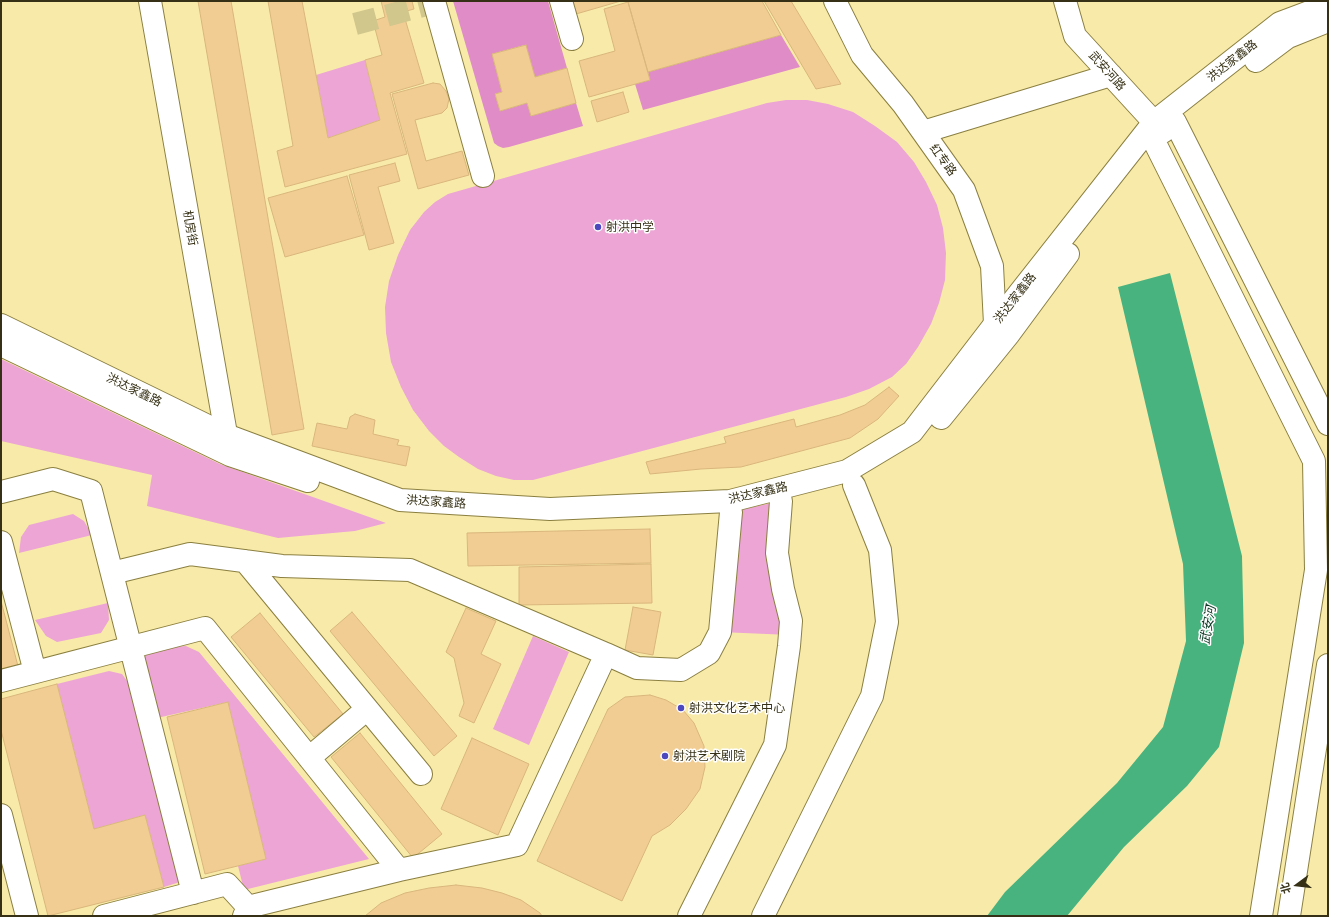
<!DOCTYPE html>
<html>
<head>
<meta charset="utf-8">
<style>
	body { margin:0 }
	#map { position:relative; width:1329px; height:917px; overflow:hidden; background:#f8eba9; font-family:"Asap Condensed","Noto Sans SC",sans-serif }
	canvas { display:block }
	.frame { position:absolute; inset:0; border:2px solid #363116; pointer-events:none }
	.north { position:absolute; left:1277px; top:865px; width:40px; height:40px; -webkit-text-stroke:3px #fff; paint-order:stroke; rotate:255deg; font-size:11px; font-weight:700; line-height:16px; text-align:center; color:#363116 }
	.north::after { content:''; display:block; margin:auto; width:14px; height:18px; background:#363116; clip-path:polygon(50% 0,100% 100%,50% 72%,0 100%) }
</style>
</head>
<body>
<div id="map">
<canvas width="1329" height="917"></canvas>
<div class="frame"></div>
<div class="north">北</div>
</div>
<script>
const context = document.querySelector('canvas').getContext('2d');
context.lineJoin = 'round';
function fillPath(path, color) { context.fillStyle = color; context.fill(path, 'evenodd'); }
const poly = rows => new Path2D(rows.map(r => 'M' + r).join(''));
function trace(path, color, width, dash) { context.strokeStyle = color; context.lineWidth = width; context.lineCap = dash ? 'butt' : 'round'; context.setLineDash(dash || []); context.stroke(path); }
function drawText(font, color, halo, rows, align = 'center') {
  context.font = font + ' "Asap Condensed","Noto Sans SC",sans-serif'; context.lineWidth = 3; context.setLineDash([]); context.textBaseline = 'middle'; context.strokeStyle = halo; context.fillStyle = color; for (const [text, x, y, turn = 0] of rows) {
    context.save(); context.translate(x, y); context.rotate((+turn || 0) * Math.PI / 180); context.textAlign = isNaN(turn) ? turn : align; if (halo) context.strokeText(text, 0, 0); context.fillText(text, 0, 0); context.restore();
  }
}
fillPath(poly([
	[365,60,380,120,328,138,316,75],
	[786,100,807,100,828,104,853,112,875,126,897,142,914,162,926,182,937,205,943,228,946,253,945,280,939,303,931,324,918,347,906,364,892,377,869,389,846,397,533,480,514,480,496,476,478,469,459,457,444,446,429,431,413,410,401,387,391,362,386,333,385,307,389,281,398,255,410,230,424,212,435,202,448,194,767,103],
	[1,359,220,464,386,523,355,531,278,538,147,506,152,475,1,441],
	[781,501,790,635,720,632,731,512],
	[73,514,84,521,92,535,19,553,21,537,29,525],
	[108,603,109,620,101,633,57,642,46,636,35,620],
	[533,636,569,652,529,745,493,729],
	[186,646,199,652,369,859,244,890,238,866,266,859,228,702,157,718,143,656,172,647],
	[109,671,122,674,130,685,180,882,164,887,145,815,94,829,57,684]
]), '#eca5d5');
fillPath(poly([
	[453,1,548,1,567,68,535,77,525,45,492,54,502,92,495,94,500,111,527,103,531,116,576,103,583,126,509,147,503,148,498,146,494,143],
	[781,35,800,67,643,110,635,84,650,80,648,72]
]), '#e08cc6');
fillPath(poly([
	[1170,273,1242,556,1244,643,1219,747,1187,786,1124,847,1067,916,987,916,1005,892,1117,783,1163,727,1186,641,1183,564,1118,287]
]), '#49b37f');
const building = poly([
	[198,1,231,1,304,429,272,435,198,1],
	[268,1,302,1,328,138,380,120,365,60,382,55,373,21,385,17,381,1,412,1,414,9,403,12,424,83,390,93,407,154,285,187,277,151,293,146,268,1],
	[573,1,621,1,576,14,573,1],
	[634,1,762,1,781,35,648,72,628,2,634,1],
	[764,1,791,1,841,84,816,89,764,1],
	[628,2,650,80,589,97,579,61,615,51,604,9,628,2],
	[526,45,535,77,567,68,576,103,531,116,527,103,500,111,495,94,502,92,492,54,526,45],
	[433,83,440,84,446,91,449,99,447,108,442,113,415,120,426,161,462,151,469,175,418,189,392,94,433,83],
	[623,92,629,112,597,122,591,101,623,92],
	[395,163,400,181,378,187,394,243,369,250,349,175,395,163],
	[347,176,364,235,285,257,268,198,347,176],
	[889,387,899,396,878,419,850,438,741,467,701,469,650,474,646,462,726,443,724,437,794,419,796,427,840,415,865,405,889,387],
	[355,414,375,420,373,434,399,440,397,445,410,447,406,466,312,446,317,423,347,429,350,417,355,414],
	[650,529,651,563,468,566,467,533,650,529],
	[651,564,652,603,519,605,519,567,651,564],
	[1,601,19,670,1,675,1,601],
	[633,607,661,612,653,655,625,650,633,607],
	[466,608,496,621,481,654,501,664,474,723,459,716,464,703,454,658,446,652,466,608],
	[352,612,457,736,434,756,330,631,352,612],
	[260,613,343,714,314,737,231,637,260,613],
	[57,684,94,829,145,815,164,887,48,916,1,730,1,699,57,684],
	[650,695,666,700,683,710,694,723,704,746,705,767,700,789,686,809,670,825,652,836,622,901,537,861,608,709,625,697,650,695],
	[228,702,266,859,205,874,167,717,228,702],
	[360,733,442,834,413,858,331,757,360,733],
	[472,738,529,764,498,835,441,809,472,738],
	[456,885,482,888,502,893,521,900,540,913,542,916,365,916,381,903,405,893,429,888,456,885]
]);
fillPath(building, '#f2cd93');
trace(building, '#d9b67c', 1);
trace(poly([
	[355,24,434,3]
]), '#d1c68c', 22, [22, 11]);
const minor = poly([
	[150,1,229,451],
	[434,1,483,176],
	[561,1,572,39],
	[835,1,862,55,903,104,964,190,992,266,995,324,1006,332],
	[1065,1,1075,36,1163,132],
	[1175,122,1328,424],
	[923,132,1111,75],
	[1154,141,1314,461,1316,570,1261,916],
	[1,492,53,479,91,491,193,893],
	[1,542,35,672],
	[245,561,421,774],
	[112,573,190,554,282,566,410,570,606,654],
	[1,681,205,628,399,870],
	[309,758,367,709],
	[1,815,27,916],
	[104,916,227,884,248,907],
	[244,916,248,907,399,870,517,845,606,654,637,668,681,670,709,653,720,632,731,512],
	[689,916,775,745,789,646,791,621,783,589,777,553,781,501],
	[763,916,872,696,887,622,880,550,854,485],
	[1289,916,1328,665]
]);
const major = poly([
	[1256,61,1288,37,1328,21],
	[1,325,226,435,400,500,550,509,730,501,847,471,912,432,995,324,1154,122,1280,23,1328,5],
	[1,345,230,455,308,481],
	[941,418,1009,334,1068,254]
]);
trace(minor, '#8b7f40', 24);
trace(major, '#8b7f40', 24);
trace(minor, '#fff', 22);
trace(major, '#fff', 22);
for (const [x, y, r, color] of [
	[598,227,4,"#4d48be"],
	[681,708,4,"#4d48be"],
	[665,756,4,"#4d48be"]
]) { const dot = new Path2D(); dot.arc(x, y, r, 0, 2 * Math.PI); context.fillStyle = color; context.fill(dot); trace(dot, '#fff', 1.5); }
drawText('12px', '#363116', '#fff', [
	["洪达家鑫路",1232,61,-38],
	["武安河路",1107,71,48],
	["红专路",943,160,54],
	["机房街",190,228,80],
	["洪达家鑫路",1015,298,-52],
	["洪达家鑫路",134,390,26],
	["洪达家鑫路",758,493,-13],
	["洪达家鑫路",436,502,4]
]);
drawText('12px', '#363116', '#fff', [
	["射洪中学",606,227],
	["射洪文化艺术中心",689,708],
	["射洪艺术剧院",673,756]
], 'left');
drawText('italic 13px', '#093722', '#fff', [
	["武安河",1208,625,-80]
]);
</script>
</body>
</html>
